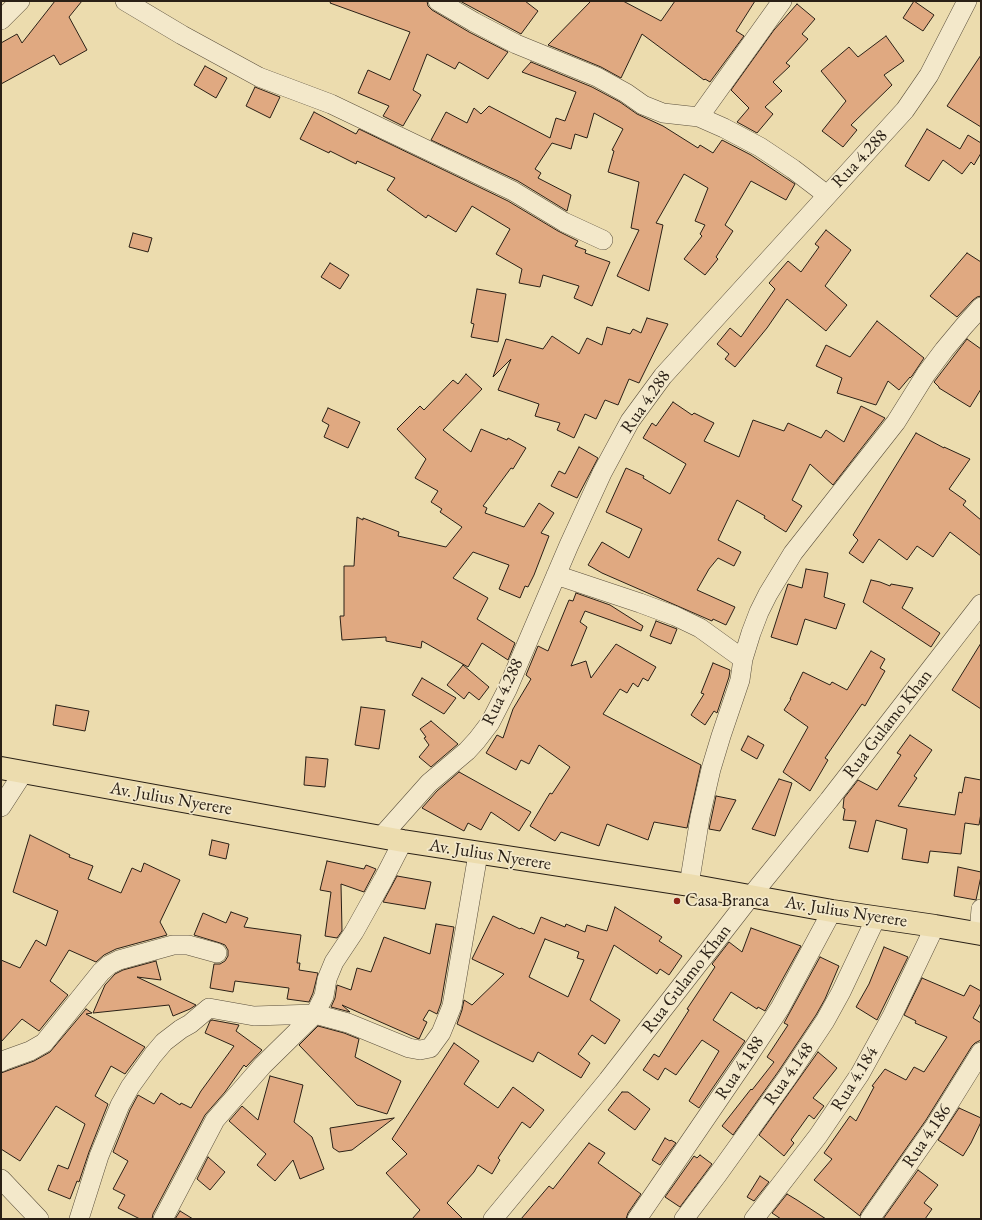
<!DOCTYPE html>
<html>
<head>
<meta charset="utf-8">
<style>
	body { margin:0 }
	#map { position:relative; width:982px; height:1220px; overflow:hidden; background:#ecdcae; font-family:"EB Garamond",serif }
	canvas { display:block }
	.frame { position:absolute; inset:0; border:2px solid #2a2016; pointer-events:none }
</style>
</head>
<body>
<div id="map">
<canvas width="982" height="1220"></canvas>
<div class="frame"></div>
</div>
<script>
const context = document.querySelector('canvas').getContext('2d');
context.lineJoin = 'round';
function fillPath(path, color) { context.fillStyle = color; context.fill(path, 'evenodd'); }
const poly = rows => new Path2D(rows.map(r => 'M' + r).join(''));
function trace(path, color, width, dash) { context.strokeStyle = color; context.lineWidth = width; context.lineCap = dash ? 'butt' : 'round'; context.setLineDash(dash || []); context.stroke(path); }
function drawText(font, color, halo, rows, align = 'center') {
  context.font = font + ' "EB Garamond",serif'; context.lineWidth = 3.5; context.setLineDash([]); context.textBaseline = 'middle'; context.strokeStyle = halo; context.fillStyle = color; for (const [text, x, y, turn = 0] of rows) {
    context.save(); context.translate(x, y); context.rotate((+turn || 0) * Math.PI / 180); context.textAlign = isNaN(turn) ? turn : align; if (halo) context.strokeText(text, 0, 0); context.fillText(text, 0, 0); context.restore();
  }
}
const building = poly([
	[55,1,82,1,69,17,87,50,60,65,54,55,1,84,1,43,17,34,22,43,55,1],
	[331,1,427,1,428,6,432,10,469,32,508,52,488,79,459,62,455,69,427,54,413,90,421,95,403,126,383,116,389,106,358,93,368,70,390,80,410,32,330,3,331,1],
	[460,1,525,1,538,11,521,34,460,1],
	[591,1,623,1,661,21,675,1,755,1,736,31,744,36,710,82,705,79,704,80,642,34,621,78,601,67,548,45,591,1],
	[914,1,934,15,923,31,903,18,914,1],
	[797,4,815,19,802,34,808,39,786,63,790,66,773,82,782,91,765,107,773,114,757,133,737,122,749,108,731,90,774,30,797,4],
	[886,36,904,61,884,75,892,85,851,125,857,130,843,147,822,131,846,101,821,71,849,47,858,57,886,36],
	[981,55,981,127,947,106,981,55],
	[531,62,592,87,620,102,637,114,663,126,698,148,700,145,713,153,722,140,751,155,795,184,786,200,751,181,725,225,733,231,716,257,718,259,705,275,684,259,702,236,700,234,705,225,695,221,708,188,684,174,656,223,663,225,649,291,617,276,639,230,631,228,639,182,608,172,614,151,612,150,623,129,594,113,587,138,575,134,571,149,552,143,535,169,541,173,538,178,571,195,567,211,518,181,431,140,446,112,467,123,474,108,481,114,489,106,550,138,556,118,565,121,576,92,522,72,531,62],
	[205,66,227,78,216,98,194,85,205,66],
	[255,87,280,97,270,118,246,106,255,87],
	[314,112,356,134,359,129,508,201,558,231,578,241,575,246,586,250,585,253,610,262,592,306,574,298,579,286,543,275,540,287,519,283,522,269,496,254,510,229,472,206,456,232,428,215,426,218,387,190,395,178,357,161,356,164,330,151,329,153,300,139,314,112],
	[927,129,960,149,968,135,981,143,981,153,974,165,971,162,962,174,943,160,929,181,905,166,927,129],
	[826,230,851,250,825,286,847,305,826,331,787,299,767,328,735,367,725,359,729,354,717,344,730,328,741,337,775,289,769,283,788,261,801,272,819,247,815,244,826,230],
	[133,233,152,238,148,252,129,247,133,233],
	[967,253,981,262,981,296,977,297,973,300,957,317,930,296,967,253],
	[330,263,349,275,340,289,321,277,330,263],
	[477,289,506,294,498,342,471,337,474,324,471,323,477,289],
	[647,318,668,324,639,383,629,379,618,405,605,400,596,419,585,414,574,438,557,430,560,423,535,416,539,404,498,390,511,359,493,377,506,339,543,349,552,336,579,354,587,338,602,345,607,327,630,334,633,329,641,333,647,318],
	[877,321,924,358,912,376,910,378,910,377,899,390,888,381,876,405,837,393,842,378,816,366,826,345,850,357,877,321],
	[967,339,981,349,981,389,970,407,939,388,939,387,934,382,967,339],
	[466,374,482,389,443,430,471,452,481,429,507,440,508,438,526,448,513,469,511,468,483,506,487,508,485,513,524,527,539,503,554,513,541,533,549,536,534,575,528,587,525,586,520,598,499,589,509,565,473,552,453,578,488,598,477,619,515,643,508,660,482,643,468,667,422,641,421,648,386,641,386,637,342,640,340,616,344,616,344,566,354,566,357,517,363,520,363,518,399,532,398,536,446,547,462,527,440,512,442,509,431,502,438,491,415,478,426,459,397,429,420,406,424,410,453,380,458,384,466,374],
	[673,402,692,415,694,413,714,423,704,441,739,457,753,420,784,431,788,423,821,438,826,430,844,442,861,406,885,418,833,485,810,464,792,500,802,506,786,532,764,518,765,516,737,500,718,540,741,552,734,566,718,558,709,569,697,590,735,607,726,625,713,619,712,621,602,573,588,565,602,542,629,558,642,529,606,512,626,468,644,476,643,478,670,494,686,464,643,438,652,423,656,426,673,402],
	[328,408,360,422,348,448,324,437,329,425,322,421,328,408],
	[916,433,944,448,944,447,970,459,949,489,966,501,963,505,981,520,981,556,950,532,933,557,917,546,907,560,879,539,863,563,849,553,858,540,853,535,916,433],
	[579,447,598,458,577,498,551,486,559,471,565,474,579,447],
	[806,569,828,573,824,597,845,604,836,629,805,619,797,645,771,637,788,584,802,588,806,569],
	[871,580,880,582,890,586,891,584,913,588,902,608,940,633,931,647,863,602,871,580],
	[576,593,610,605,643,626,641,631,585,611,580,622,587,627,571,666,586,661,591,678,616,644,656,667,648,681,643,678,638,687,633,683,627,693,620,689,603,714,701,765,687,828,654,822,648,840,607,824,599,846,561,832,555,841,530,826,550,793,552,794,570,767,539,745,529,764,521,760,516,770,486,753,497,735,503,738,513,709,531,679,526,675,538,646,548,651,569,600,573,601,576,593],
	[656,621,677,629,671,644,650,636,656,621],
	[981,643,981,709,952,690,981,643],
	[871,651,885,659,880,668,885,671,865,706,862,704,825,758,828,760,810,791,783,772,808,727,784,710,791,699,790,699,803,672,830,685,832,682,847,690,871,651],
	[713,663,730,670,729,677,717,713,714,711,705,725,691,715,704,694,701,693,713,663],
	[463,665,489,687,479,700,469,692,464,699,447,685,463,665],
	[422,678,456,698,444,714,412,695,422,678],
	[56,705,89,711,85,731,53,725,56,705],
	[361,707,385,710,379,749,355,745,361,707],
	[431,721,458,744,431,767,419,757,429,745,424,738,426,737,420,729,431,721],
	[910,735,932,750,914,776,917,778,898,806,955,815,959,792,962,793,965,777,981,780,981,813,979,825,965,823,961,854,930,851,928,863,902,859,907,829,876,820,868,852,849,848,856,821,843,820,845,809,843,808,844,798,858,780,877,790,901,755,897,753,910,735],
	[748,736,764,745,757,759,741,750,748,736],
	[306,757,328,759,325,787,304,785,306,757],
	[459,772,531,812,519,831,491,812,481,830,468,823,464,831,422,808,437,791,459,772],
	[779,779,792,783,775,836,752,829,779,779],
	[716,796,736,800,720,831,709,829,716,796],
	[30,835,70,855,69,857,93,866,88,879,121,893,132,868,141,872,144,863,180,880,160,922,167,935,116,949,104,955,96,962,69,950,50,981,68,995,39,1031,22,1019,1,1042,1,960,20,968,36,940,46,946,58,911,13,892,30,835],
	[212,840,229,844,226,859,209,855,212,840],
	[327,861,364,869,366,865,376,869,364,892,341,884,342,931,337,938,325,936,331,892,320,890,327,861],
	[958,867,981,872,981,876,976,900,954,896,958,867],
	[397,876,431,882,425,909,383,902,397,876],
	[615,907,662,937,659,941,682,956,669,975,660,969,657,974,614,945,590,1000,620,1020,605,1044,592,1035,578,1054,590,1063,581,1078,538,1052,533,1062,457,1024,462,1010,464,1000,472,1005,504,974,472,959,493,916,520,929,521,928,534,934,541,917,565,927,566,924,585,932,587,925,607,931,615,907],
	[545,939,579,952,577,958,584,960,568,997,529,977,545,939],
	[231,912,248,918,244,927,301,935,297,963,300,963,299,970,318,973,313,993,309,1002,287,999,289,988,235,981,233,992,210,988,214,964,220,964,225,961,228,956,228,950,225,945,220,943,194,935,203,913,226,923,231,912],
	[436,924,454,927,441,1003,437,1014,429,1010,423,1020,427,1022,419,1039,342,1005,350,1012,331,1007,335,998,337,985,351,990,357,968,371,972,384,937,430,954,436,924],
	[751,928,801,946,765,1011,758,1007,757,1009,731,992,713,1020,745,1041,699,1108,689,1101,719,1051,702,1040,676,1075,665,1068,658,1080,643,1070,654,1054,659,1057,689,1010,687,1009,715,967,712,964,729,942,742,952,751,928],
	[884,947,908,957,877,1020,856,1007,869,984,884,947],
	[820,957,839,966,825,999,816,1015,778,1072,733,1135,722,1126,751,1089,752,1090,774,1062,767,1057,788,1025,784,1023,820,957],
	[156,961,161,980,137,977,196,1005,190,1009,173,1016,169,1005,93,1013,105,985,115,974,123,970,156,961],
	[922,978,964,996,970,985,981,991,981,1003,973,1018,981,1023,981,1040,975,1043,972,1046,926,1120,861,1213,860,1216,814,1180,832,1159,824,1153,850,1116,856,1121,874,1087,872,1086,885,1069,906,1080,914,1067,924,1072,947,1037,915,1023,916,1021,904,1015,922,978],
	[86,1009,92,1013,86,1014,145,1047,125,1074,111,1066,95,1096,108,1104,89,1152,79,1182,77,1181,70,1199,48,1190,58,1165,68,1169,85,1124,56,1106,20,1161,1,1149,1,1073,34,1061,50,1052,86,1009],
	[212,1020,239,1025,236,1031,262,1050,246,1067,244,1065,225,1092,205,1115,153,1214,152,1219,140,1219,118,1208,125,1195,113,1189,128,1161,113,1152,130,1110,138,1095,154,1104,161,1093,180,1105,181,1103,191,1108,201,1091,234,1046,205,1033,210,1021,212,1020],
	[318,1026,344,1033,359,1039,355,1057,401,1081,387,1114,357,1105,299,1045,318,1026],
	[454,1043,479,1061,464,1084,498,1108,513,1087,544,1110,530,1128,522,1122,498,1158,500,1160,492,1174,478,1165,474,1172,447,1203,463,1219,412,1219,420,1210,386,1173,407,1154,392,1139,454,1043],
	[818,1052,837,1068,813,1098,824,1106,814,1119,809,1115,791,1140,794,1143,784,1156,759,1135,818,1052],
	[270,1076,303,1085,294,1122,312,1137,324,1169,300,1179,293,1160,275,1181,257,1165,266,1154,229,1121,242,1106,258,1120,270,1076],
	[622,1092,628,1092,650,1109,635,1130,608,1110,622,1092],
	[959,1108,981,1118,981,1122,971,1143,963,1156,938,1140,959,1108],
	[394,1118,352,1150,339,1152,333,1148,330,1128,394,1118],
	[665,1138,670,1141,671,1140,676,1143,660,1165,652,1160,665,1138],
	[589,1143,605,1153,598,1163,641,1194,628,1213,626,1219,521,1219,549,1186,553,1189,589,1143],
	[700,1155,712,1164,680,1207,665,1197,694,1156,697,1158,700,1155],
	[208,1157,225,1172,210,1190,197,1179,208,1157],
	[918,1170,938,1185,924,1203,932,1209,925,1219,883,1219,918,1170],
	[760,1176,769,1182,754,1201,747,1197,760,1176],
	[787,1194,797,1200,826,1219,781,1219,772,1213,787,1194],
	[180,1211,193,1219,175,1219,180,1211]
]);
fillPath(building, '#e0a981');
trace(building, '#2a2016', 1);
const minor = poly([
	[125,1,182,35,259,77,331,104,513,191,564,222,603,240],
	[438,1,474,22,516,44,597,77,626,93,643,105,663,113,699,117,724,128,760,147,793,169,827,195],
	[1,20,20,1],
	[699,117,782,1],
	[556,575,640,603,675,616,700,628,743,659],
	[1,807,23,773],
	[381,837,429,783,467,751,477,740,490,723,507,690,569,545,602,473,630,421,663,376,905,110,929,75,967,1],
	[689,885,700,817,711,769,721,736,740,680,743,659,751,633,759,612,768,594,793,553,896,422,926,374,944,350,964,326,981,307],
	[979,933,981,909],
	[1,1062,5,1060,30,1051,44,1043,101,972,109,965,119,960,173,945,188,945,217,953],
	[1,1179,39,1219],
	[79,1219,99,1156,120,1105,130,1087,153,1055,164,1042,181,1029,190,1024,209,1008,254,1016,315,1014,348,1023,409,1048,420,1050,430,1048,441,1033,452,1006,478,854],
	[163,1219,215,1120,263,1065,315,1014,324,996,327,979,334,962,354,932,383,880,403,841],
	[493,1219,608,1080,751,896,829,800,981,604],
	[637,1219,749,1055,780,1008,832,911],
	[684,1219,718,1174,787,1078,825,1021,841,992,876,918],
	[754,1219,818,1136,860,1074,892,1016,935,926],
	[870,1219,935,1126,981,1052]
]);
const major = poly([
	[1,768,403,841,689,885,832,911,935,926,981,934]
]);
trace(minor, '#5a4f3c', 20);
trace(major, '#2a2016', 24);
trace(minor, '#f3e8ca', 19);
trace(major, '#ecdcae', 22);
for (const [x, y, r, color] of [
	[677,901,4,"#8f2418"]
]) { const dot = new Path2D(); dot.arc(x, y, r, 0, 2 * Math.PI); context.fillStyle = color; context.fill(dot); trace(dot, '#f3e8ca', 1.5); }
drawText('18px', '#2a2016', '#f3e8ca', [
	["Rua 4.288",860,159,-47],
	["Rua 4.288",646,402,-55],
	["Rua 4.288",503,692,-64],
	["Rua Gulamo Khan",888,724,-52],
	["Av. Julius Nyerere",171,799,10],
	["Av. Julius Nyerere",490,855,9],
	["Av. Julius Nyerere",846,912,9],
	["Rua Gulamo Khan",687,979,-52],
	["Rua 4.188",740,1068,-56],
	["Rua 4.148",789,1074,-55],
	["Rua 4.184",855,1079,-58],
	["Rua 4.186",927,1136,-56]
]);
drawText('18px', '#2a2016', '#f3e8ca', [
	["Casa Branca",685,901]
], 'left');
</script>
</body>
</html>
